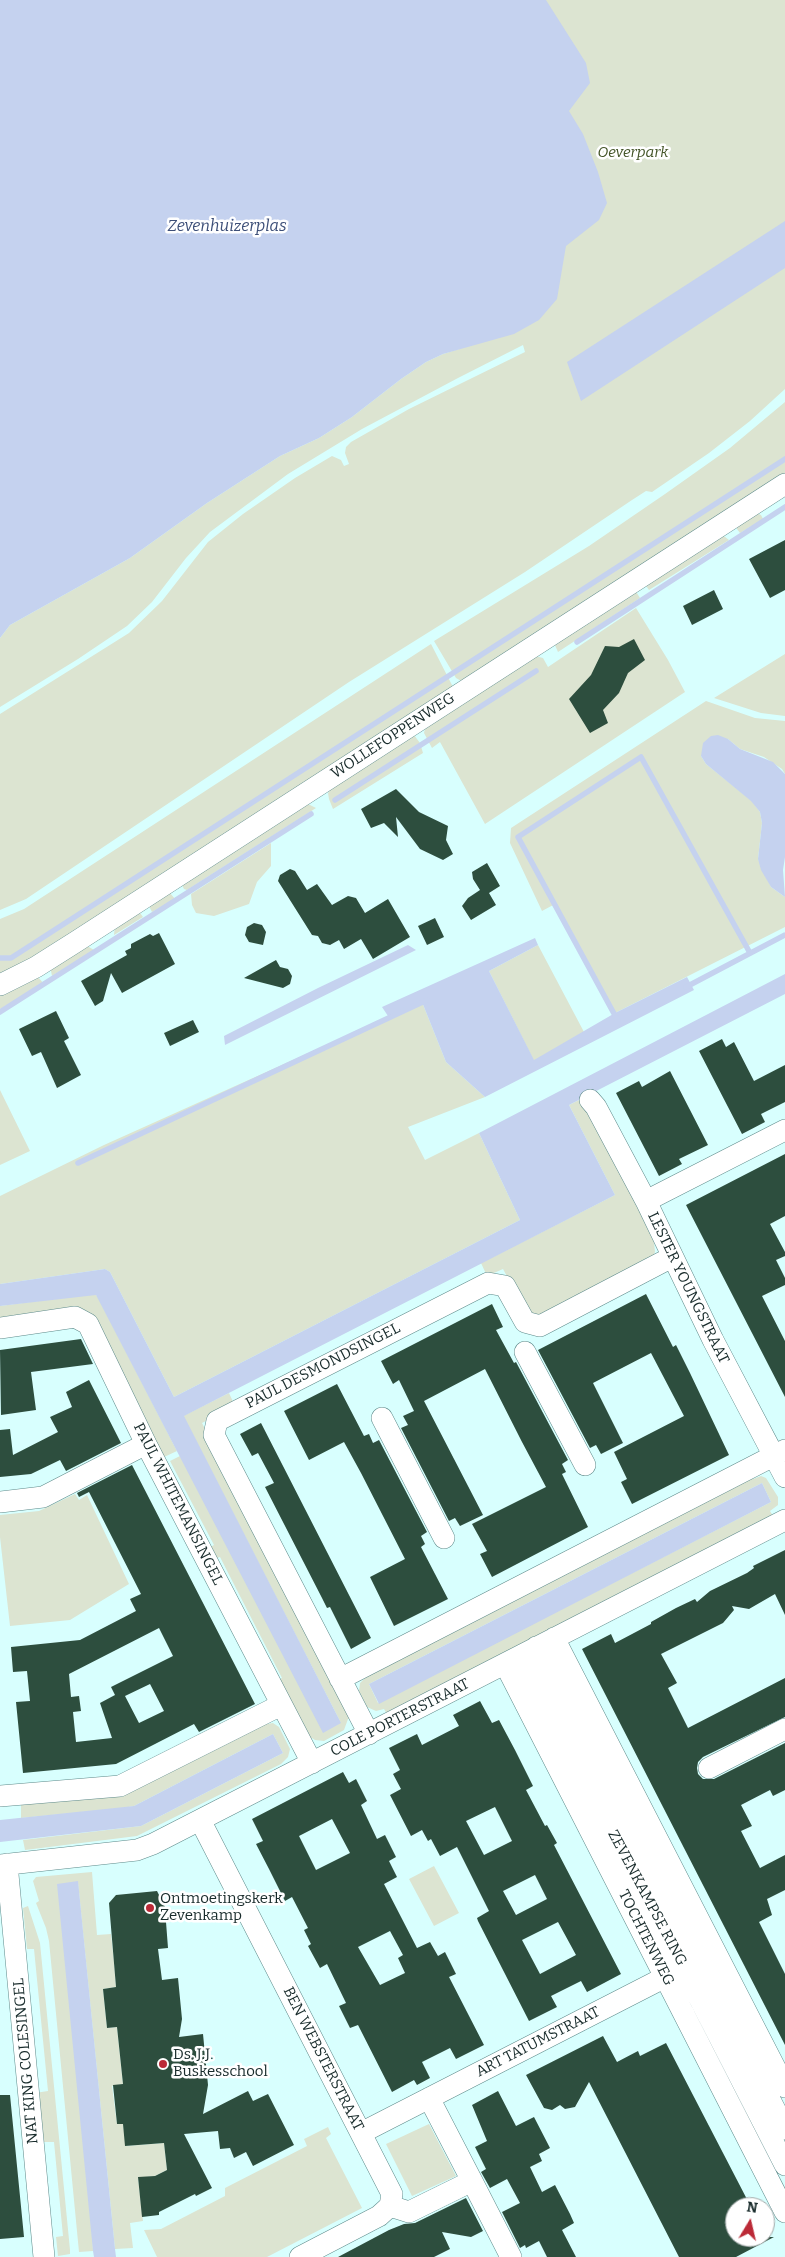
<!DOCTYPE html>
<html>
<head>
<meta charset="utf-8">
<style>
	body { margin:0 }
	#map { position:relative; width:785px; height:2257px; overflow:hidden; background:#d8fffe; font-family:Bitter,serif }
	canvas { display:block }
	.north { position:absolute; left:725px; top:2197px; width:50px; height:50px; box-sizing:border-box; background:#fff; border:1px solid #a3aaaa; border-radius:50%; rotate:9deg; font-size:14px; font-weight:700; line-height:20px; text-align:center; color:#182b2b }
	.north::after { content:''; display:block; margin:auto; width:18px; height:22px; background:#bb2a37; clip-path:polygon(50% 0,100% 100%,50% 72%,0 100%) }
</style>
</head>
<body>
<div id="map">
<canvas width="785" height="2257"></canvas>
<div class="north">N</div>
</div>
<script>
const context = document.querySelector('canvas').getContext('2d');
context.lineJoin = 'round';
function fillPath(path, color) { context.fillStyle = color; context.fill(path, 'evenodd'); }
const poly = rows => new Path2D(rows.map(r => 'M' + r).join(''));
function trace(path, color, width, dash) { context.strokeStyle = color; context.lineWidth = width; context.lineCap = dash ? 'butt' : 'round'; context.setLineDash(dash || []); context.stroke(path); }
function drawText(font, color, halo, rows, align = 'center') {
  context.font = font + ' Bitter,serif'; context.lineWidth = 5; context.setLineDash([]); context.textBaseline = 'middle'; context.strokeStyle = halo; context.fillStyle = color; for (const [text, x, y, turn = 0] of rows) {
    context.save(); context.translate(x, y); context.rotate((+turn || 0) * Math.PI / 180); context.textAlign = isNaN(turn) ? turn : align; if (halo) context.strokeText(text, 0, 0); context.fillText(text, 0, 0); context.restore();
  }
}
fillPath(poly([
	[436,0,785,0,785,389,750,421,709,453,652,492,646,491,632,500,525,572,349,682,26,899,0,910,0,714,129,633,162,601,208,542,243,514,295,478,332,456,341,460,344,466,349,464,345,453,346,447,351,442,409,409,525,352,523,345,458,378,362,429,288,474,210,532,186,558,152,602,127,626,78,659,0,707,0,638,10,625,130,558,207,503,280,456,319,438,352,417,401,379,426,362,443,354,520,330],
	[785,402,785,474,463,682,456,678,434,641,589,546,665,494,730,448],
	[754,512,761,515,763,519,740,533,737,529,737,523],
	[720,533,729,540,649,590,644,583],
	[635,590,640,598,558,652,554,643],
	[636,608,668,660,685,692,485,824,440,742,432,748,424,733,426,724,535,656,543,658,548,667],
	[431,644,453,687,48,950,0,975,0,919,24,909],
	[785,654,785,716,761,713,714,698],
	[706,701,755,718,785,721,785,774,782,769,764,757,740,749,728,739,701,756,706,764,752,801,760,812,762,823,758,859,771,887,785,897,785,927,615,1013,555,904,542,911,510,843,511,828],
	[414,735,420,743,423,753,333,809,329,799,328,793,333,786],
	[306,803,316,808,187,890,184,889,182,885],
	[271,843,271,866,257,882,249,904,214,916,196,913,192,905,191,894],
	[170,893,175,899,152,912,148,904],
	[140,913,143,917,114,935,115,925],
	[84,944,94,950,52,976,50,966],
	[538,945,584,1032,534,1061,489,971],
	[38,977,44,984,0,1009,0,994],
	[422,1002,446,1062,485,1097,408,1127,425,1160,479,1133,520,1220,174,1397,110,1272,105,1269,0,1284,0,1196,104,1145],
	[0,1090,30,1151,0,1165],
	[585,1097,654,1242,655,1252,653,1257,548,1315,534,1315,524,1308,503,1269,487,1276,481,1263,615,1195,569,1105],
	[92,1294,96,1295,99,1299,177,1451,162,1458,92,1322,0,1317,0,1306],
	[229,1393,235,1406,202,1423,353,1717,348,1719,344,1730,324,1741,315,1740,312,1738,308,1740,276,1681,282,1678,220,1557,214,1559,208,1548,214,1545,170,1461,180,1456,341,1723,183,1416],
	[751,1473,753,1479,761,1476,766,1478,778,1497,778,1505,770,1511,773,1516,387,1714,384,1709,376,1711,367,1707,359,1691,360,1683,365,1678,362,1673],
	[762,1483,771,1502,378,1703,369,1684],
	[75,1494,79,1500,87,1495,129,1584,70,1620,10,1626,0,1537,0,1515,39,1511],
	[264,1719,267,1724,273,1723,279,1727,290,1749,288,1757,281,1764,137,1836,25,1850,23,1840,141,1826,283,1753,273,1734,134,1806,123,1808,21,1818,21,1804,121,1791],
	[434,1866,459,1913,434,1926,409,1879],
	[92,1872,97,1935,111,1934,114,1962,116,1987,103,1989,107,2028,117,2027,123,2084,112,2086,117,2124,123,2124,126,2146,164,2143,167,2170,155,2176,138,2178,143,2221,130,2223,133,2248,115,2249,78,1882,93,2251,79,2252,49,1941,46,1928,36,1903,39,1901,33,1881,36,1877],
	[28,1906,40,1943,70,2250,70,2254,58,2256,56,2237,63,2236,54,2142,41,2142,35,2093,48,2091,34,1949,27,1949,23,1908],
	[429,2124,456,2176,412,2196,386,2144],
	[328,2127,331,2134,326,2138,362,2208,267,2257,157,2257,144,2230,161,2229,225,2196,225,2188,307,2146,304,2139]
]), '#dce4d1');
fillPath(poly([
	[0,0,546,0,586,63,590,83,569,111,583,134,598,172,607,203,599,220,566,246,557,299,539,320,514,334,443,354,426,362,401,379,352,417,319,438,280,456,207,503,130,558,10,625,0,638],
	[785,221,785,268,581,401,567,362],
	[718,735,728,739,740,749,773,762,785,774,785,857,783,870,785,897,771,887,761,870,758,859,762,823,760,812,751,801,706,764,701,756,703,743,711,736],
	[535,938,538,945,489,971,534,1060,615,1013,687,977,694,990,485,1097,446,1062,422,1002,388,1016,382,1007],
	[408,945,416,950,225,1045,224,1036,318,988],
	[785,974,785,994,569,1105,615,1195,184,1416,341,1723,323,1733,96,1295,0,1306,0,1284,105,1269,110,1272,174,1397,520,1220,479,1133],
	[762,1483,771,1502,379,1704,369,1684],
	[273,1734,283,1753,141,1826,0,1842,0,1820,134,1806],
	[78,1881,115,2249,116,2257,94,2257,93,2251,57,1884]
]), '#c5d2ef');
trace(poly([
	[577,642,785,507],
	[335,800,536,671],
	[0,958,11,958,785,459],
	[686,987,785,935],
	[0,1012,311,814],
	[618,1021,518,837,641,757,750,953],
	[78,1163,427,1000]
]), '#c5d2ef', 5.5);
fillPath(poly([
	[785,540,785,590,770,598,749,559],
	[714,590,723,609,692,625,683,606],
	[634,639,645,660,628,673,619,693,603,710,608,723,590,733,569,699,591,675,605,646,619,647],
	[396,789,419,812,448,826,446,840,453,854,443,860,420,849,396,817,398,837,384,823,371,828,361,809],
	[487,863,500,886,489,893,496,905,471,920,462,906,468,898,480,890,473,879,472,872],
	[290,869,295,871,307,890,317,884,332,905,348,896,356,898,365,913,388,899,410,937,373,959,361,939,344,949,339,940,330,945,322,943,318,936,312,935,278,881,280,875],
	[435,918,444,937,427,945,418,926],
	[254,923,262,925,266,932,263,945,249,942,245,935,247,927],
	[159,933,175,964,122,993,111,973,103,1001,95,1006,81,981,127,955,125,951,131,948,131,944,150,934,153,936],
	[276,960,280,967,288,969,292,976,290,984,283,988,244,978],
	[56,1011,69,1038,64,1041,81,1075,57,1088,41,1052,32,1056,19,1029],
	[193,1020,199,1032,170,1046,164,1033],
	[722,1039,726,1047,734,1042,754,1081,785,1065,785,1102,761,1114,765,1122,742,1134,699,1051],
	[670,1071,708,1145,679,1159,682,1164,659,1176,616,1093,639,1081,642,1087],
	[785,1154,785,1216,770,1224,785,1252,785,1256,776,1260,785,1278,785,1285,762,1296,785,1341,785,1397,686,1205],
	[646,1294,673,1347,676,1345,690,1373,729,1455,632,1504,621,1482,627,1479,614,1452,684,1416,651,1353,593,1383,623,1443,601,1454,596,1445,590,1448,538,1350],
	[492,1304,503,1327,496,1330,514,1363,516,1362,568,1460,562,1464,566,1472,562,1474,588,1527,492,1577,480,1554,487,1551,472,1524,546,1487,522,1442,485,1369,424,1401,483,1515,460,1526,455,1518,449,1521,401,1428,408,1425,403,1416,414,1411,399,1380,393,1384,381,1361],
	[81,1339,93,1364,31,1372,36,1410,1,1415,0,1350],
	[89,1380,121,1443,66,1471,60,1460,31,1474,0,1477,0,1430,10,1429,13,1455,58,1432,50,1417,72,1407,66,1392],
	[337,1384,364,1436,369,1434,373,1443,379,1440,427,1532,421,1536,425,1544,421,1547,448,1599,394,1626,370,1577,405,1559,361,1473,344,1442,309,1460,284,1411],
	[261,1423,371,1638,351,1649,330,1607,327,1608,322,1598,265,1487,274,1483,258,1453,252,1456,240,1434],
	[132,1465,255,1704,199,1732,194,1724,116,1764,23,1773,16,1702,30,1701,27,1671,13,1672,11,1647,80,1640,136,1611,130,1599,141,1594,89,1492,79,1497,77,1493],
	[159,1628,173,1656,111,1687,115,1695,100,1703,112,1738,76,1742,73,1712,81,1711,79,1696,71,1697,69,1674],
	[150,1684,164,1711,139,1723,125,1696],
	[785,1550,785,1615,775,1594,749,1609,732,1606,734,1610,723,1623,661,1654,677,1683,668,1688,688,1728,785,1678,785,1717,703,1757,698,1762,697,1768,698,1774,703,1779,714,1779,785,1743,785,1790,773,1796,770,1790,741,1805,752,1826,741,1831,760,1868,785,1855,785,1890,767,1899,772,1915,759,1922,785,1974,785,2045,582,1649,611,1634,615,1643,651,1624,651,1622,676,1608,695,1599,697,1602,710,1591,747,1573,754,1568,753,1566],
	[480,1701,492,1723,499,1720,515,1750,533,1786,526,1790,545,1826,547,1825,557,1843,554,1845,621,1974,587,1992,581,1981,551,1996,557,2007,529,2021,478,1921,477,1918,489,1911,457,1847,440,1856,431,1839,428,1841,422,1830,411,1836,390,1795,401,1789,393,1774,400,1770,389,1748,417,1734,422,1745,459,1726,453,1715],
	[495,1807,512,1841,484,1855,466,1821],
	[535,1875,547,1899,516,1915,503,1891],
	[558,1922,576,1955,540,1974,522,1940],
	[343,1772,349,1783,356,1779,367,1801,361,1805,377,1839,385,1835,396,1857,389,1861,397,1877,384,1884,417,1948,430,1942,438,1956,445,1952,456,1974,449,1977,484,2045,456,2059,450,2048,422,2062,430,2078,417,2085,414,2080,392,2092,358,2025,350,2028,339,2006,346,2003,327,1964,320,1968,308,1946,311,1944,304,1930,308,1928,292,1897,285,1901,269,1869,256,1844,263,1841,252,1819],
	[332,1819,350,1853,316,1870,299,1836],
	[390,1931,403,1955,398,1958,405,1973,380,1985,358,1947],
	[157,1891,172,1921,166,1922,168,1948,158,1949,162,1980,178,1978,182,2019,179,2037,203,2034,208,2085,203,2114,248,2091,253,2101,268,2094,294,2145,253,2166,246,2152,234,2158,230,2148,220,2149,218,2131,184,2134,212,2188,196,2196,195,2194,159,2212,159,2215,142,2217,138,2177,155,2176,167,2170,164,2143,125,2146,123,2124,117,2124,113,2085,123,2084,117,2027,107,2028,103,1989,116,1987,109,1903,116,1895],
	[603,2036,617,2062,638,2051,640,2056,666,2043,751,2207,735,2207,735,2237,774,2237,736,2257,679,2257,589,2082,575,2107,565,2109,560,2105,552,2110,544,2108,526,2075],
	[498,2091,516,2126,534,2117,550,2148,539,2154,542,2161,530,2167,542,2192,555,2185,570,2214,574,2223,562,2230,576,2257,547,2257,539,2241,526,2248,525,2245,520,2248,502,2212,520,2203,507,2179,490,2188,481,2172,486,2169,475,2147,487,2141,472,2105],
	[0,2095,10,2095,24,2237,0,2239],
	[466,2198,483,2231,471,2237,442,2232,450,2249,434,2257,338,2257,389,2230,404,2224,415,2223]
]), '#2d4e3e');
const minor = poly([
	[0,985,36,967,74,943,785,484],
	[590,1100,596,1107,646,1201,713,1340,785,1477],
	[646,1201,785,1130],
	[0,1328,75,1317,88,1324,146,1444,312,1763],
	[525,1352,585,1465],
	[382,1418,444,1538],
	[0,1502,43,1497,146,1444],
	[554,1638,785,2087],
	[536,1647,785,2129],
	[523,1655,785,2165],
	[505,1664,785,2212],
	[340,1679,785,1450],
	[369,1734,214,1435,217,1421,488,1283,505,1286,525,1322,540,1326,672,1257],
	[709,1768,785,1729],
	[0,1796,120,1786,281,1705],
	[200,1820,392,2194,390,2206,379,2216,300,2257],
	[7,1864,44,2257],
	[0,1865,137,1850,153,1844,785,1520],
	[361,2133,679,1970],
	[472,2181,511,2257],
	[390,2206,409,2212,472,2181,429,2098]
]);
trace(minor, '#5d8a8a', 22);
trace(minor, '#fff', 21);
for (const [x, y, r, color] of [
	[150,1908,5,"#bb2a37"],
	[163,2064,5,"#bb2a37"]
]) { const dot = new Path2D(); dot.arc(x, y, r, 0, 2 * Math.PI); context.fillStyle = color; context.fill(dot); trace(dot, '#fff', 2); }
drawText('italic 15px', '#435427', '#fff', [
	["Oeverpark",633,153]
]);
drawText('15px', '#182b2b', '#fff', [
	["WOLLEFOPPENWEG",393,736,-33],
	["LESTER YOUNGSTRAAT",688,1288,64],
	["PAUL DESMONDSINGEL",323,1366,-27],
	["PAUL WHITEMANSINGEL",178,1504,63],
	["COLE PORTERSTRAAT",400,1718,-27],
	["ZEVENKAMPSE RING",647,1898,62],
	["TOCHTENWEG",646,1938,63],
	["ART TATUMSTRAAT",538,2042,-27],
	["BEN WEBSTERSTRAAT",323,2059,63],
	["NAT KING COLESINGEL",26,2061,-95]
]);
drawText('15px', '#182b2b', '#fff', [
	["Ontmoetingskerk",160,1899],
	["Zevenkamp",160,1916],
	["Ds. J.J.",173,2055],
	["Buskesschool",173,2072]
], 'left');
drawText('italic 16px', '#3d4f78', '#fff', [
	["Zevenhuizerplas",227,227]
]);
</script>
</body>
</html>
